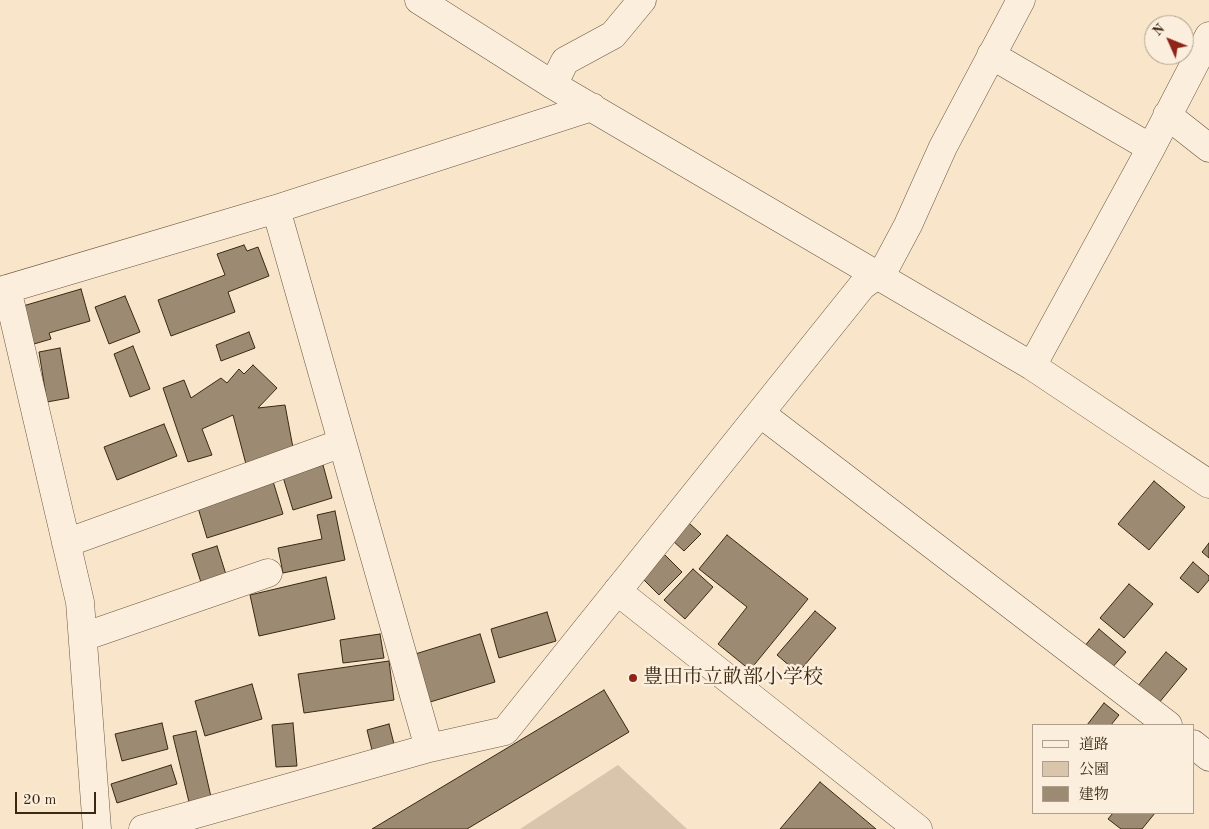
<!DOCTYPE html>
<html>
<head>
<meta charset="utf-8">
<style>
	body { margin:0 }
	#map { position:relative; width:1209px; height:829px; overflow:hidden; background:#f9e5ca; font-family:"Old Standard TT","Noto Serif JP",serif }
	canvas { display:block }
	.legend { position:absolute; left:1032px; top:724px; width:162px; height:90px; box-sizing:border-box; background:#fbeedd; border:1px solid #ae9f8c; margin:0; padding:6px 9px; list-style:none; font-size:15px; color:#3a2812 }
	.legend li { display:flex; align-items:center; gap:10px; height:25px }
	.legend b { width:25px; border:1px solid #ae9f8c }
	.north { position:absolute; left:1144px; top:15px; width:50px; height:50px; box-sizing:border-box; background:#fbeedd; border:1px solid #ae9f8c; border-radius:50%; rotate:314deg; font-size:14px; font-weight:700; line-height:20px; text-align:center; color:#3a2812 }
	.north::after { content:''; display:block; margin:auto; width:18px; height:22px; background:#8f2418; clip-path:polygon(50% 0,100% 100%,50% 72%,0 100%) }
	.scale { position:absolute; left:15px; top:792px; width:81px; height:22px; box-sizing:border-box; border:2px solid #3a2812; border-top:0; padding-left:6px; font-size:15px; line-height:18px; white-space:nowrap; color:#3a2812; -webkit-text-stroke:4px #fbeedd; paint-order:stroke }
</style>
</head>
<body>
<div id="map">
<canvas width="1209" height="829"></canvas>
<ul class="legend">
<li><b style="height:6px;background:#fbeedd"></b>道路</li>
<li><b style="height:14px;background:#d9c5ab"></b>公園</li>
<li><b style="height:14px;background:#9d8a72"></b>建物</li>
</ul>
<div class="north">N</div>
<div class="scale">20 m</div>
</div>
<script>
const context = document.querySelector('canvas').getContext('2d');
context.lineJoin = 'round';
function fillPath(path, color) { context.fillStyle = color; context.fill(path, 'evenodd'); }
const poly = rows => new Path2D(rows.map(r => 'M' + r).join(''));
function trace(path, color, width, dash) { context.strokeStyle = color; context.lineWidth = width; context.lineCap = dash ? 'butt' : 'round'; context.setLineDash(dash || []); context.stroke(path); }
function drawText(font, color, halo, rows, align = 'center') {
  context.font = font + ' "Old Standard TT","Noto Serif JP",serif'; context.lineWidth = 5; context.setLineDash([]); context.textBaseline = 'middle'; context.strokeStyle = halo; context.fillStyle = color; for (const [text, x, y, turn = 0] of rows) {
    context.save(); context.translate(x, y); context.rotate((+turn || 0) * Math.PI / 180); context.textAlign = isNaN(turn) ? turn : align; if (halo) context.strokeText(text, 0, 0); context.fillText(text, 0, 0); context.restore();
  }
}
fillPath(poly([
	[618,765,687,829,520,829]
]), '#d9c5ab');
const building = poly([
	[244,245,247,251,258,247,269,276,228,292,235,312,171,336,158,300,225,275,217,254,244,245],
	[81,289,90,321,49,333,51,339,34,344,23,306,81,289],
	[125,296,140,332,109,344,95,307,125,296],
	[249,332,255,348,221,361,216,345,249,332],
	[133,346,150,389,130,397,114,354,133,346],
	[60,348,69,398,47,402,39,352,60,348],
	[253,365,277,388,258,408,285,405,294,453,247,468,233,415,202,429,212,455,188,462,163,388,184,380,191,398,221,378,227,383,239,369,244,374,253,365],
	[164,424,177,456,117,480,104,447,164,424],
	[323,465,332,498,293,510,283,477,323,465],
	[272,478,283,514,207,538,196,501,272,478],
	[1154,481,1185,507,1149,550,1118,524,1154,481],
	[335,511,345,560,283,573,278,548,322,539,317,515,335,511],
	[689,523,701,534,684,551,672,540,689,523],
	[727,535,808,599,750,670,718,644,747,607,699,569,727,535],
	[1209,543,1209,558,1202,552,1209,543],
	[217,546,229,584,204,592,192,554,217,546],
	[662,552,682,572,659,595,639,575,662,552],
	[1193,562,1209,576,1209,580,1198,593,1180,578,1193,562],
	[693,569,713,587,685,619,664,600,693,569],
	[326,577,335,619,259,636,250,595,326,577],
	[1129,584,1153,604,1124,638,1100,618,1129,584],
	[815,611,836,628,798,673,777,655,815,611],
	[547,612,556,641,499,658,491,629,547,612],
	[1099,629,1126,652,1110,670,1083,648,1099,629],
	[380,634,384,658,343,663,340,640,380,634],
	[480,634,495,682,427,703,412,655,480,634],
	[1166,652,1187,669,1158,704,1137,687,1166,652],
	[389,661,394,700,304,713,298,674,389,661],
	[252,684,262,719,205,736,195,701,252,684],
	[604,690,629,732,467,829,372,829,604,690],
	[1104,703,1119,715,1111,725,1087,725,1104,703],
	[162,723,168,749,122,761,115,734,162,723],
	[293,723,297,766,276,767,272,725,293,723],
	[389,724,394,744,372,750,367,730,389,724],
	[196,731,211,797,189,802,173,736,196,731],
	[171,765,177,784,117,803,111,784,171,765],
	[820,782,876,829,780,829,820,782],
	[1113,813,1155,813,1142,829,1121,829,1108,819,1113,813]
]);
fillPath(building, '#9d8a72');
trace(building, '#3a2812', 1);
const minor = poly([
	[419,0,553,85,1032,366,1209,484],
	[991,55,1151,148],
	[553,85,565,61,613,35,642,0],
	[1167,115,1209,148],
	[276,209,429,748],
	[7,289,80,602,97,829],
	[0,291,276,209,592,107],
	[1032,366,1151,148,1209,36],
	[760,413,1168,725],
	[66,543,342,443],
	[617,591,918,829],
	[83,637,268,573],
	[1193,744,1209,757],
	[143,829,429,748,505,731,862,286,884,270,908,225,943,147,1021,0]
]);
trace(minor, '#6a5740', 29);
trace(minor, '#fbeedd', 28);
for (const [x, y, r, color] of [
	[633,678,5,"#8f2418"]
]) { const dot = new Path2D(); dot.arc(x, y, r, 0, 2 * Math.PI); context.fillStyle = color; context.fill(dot); trace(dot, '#fbeedd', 2); }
drawText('20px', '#3a2812', '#fbeedd', [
	["豊田市立畝部小学校",643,678]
], 'left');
</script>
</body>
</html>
